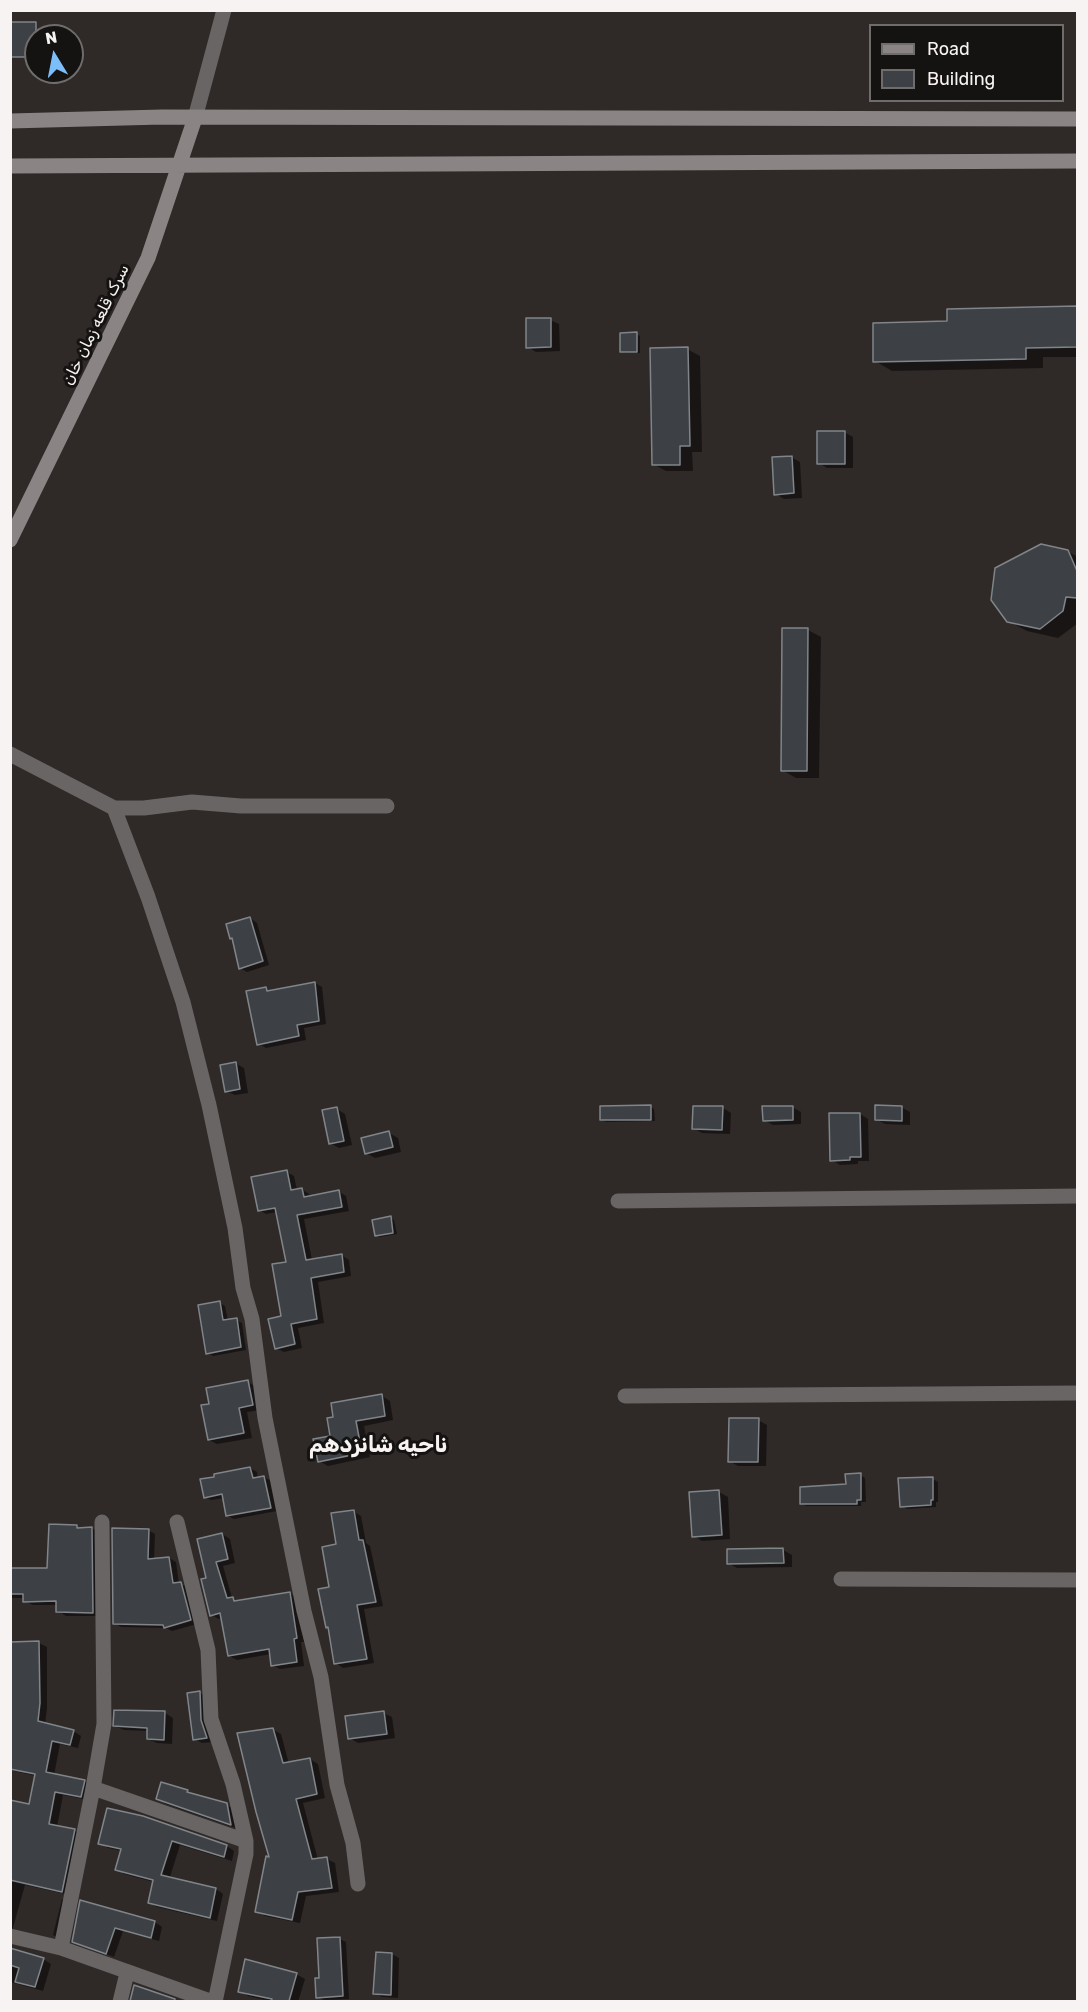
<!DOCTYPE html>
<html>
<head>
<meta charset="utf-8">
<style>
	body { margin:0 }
	#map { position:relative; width:1088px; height:2012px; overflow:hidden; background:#2f2928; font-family:Rubik,sans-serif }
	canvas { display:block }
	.frame { position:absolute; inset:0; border:12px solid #f7f3f2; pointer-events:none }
	.legend { position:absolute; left:869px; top:24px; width:195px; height:78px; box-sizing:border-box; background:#151212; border:2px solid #6f6c6c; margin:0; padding:8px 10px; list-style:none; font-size:18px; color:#f7f3f2 }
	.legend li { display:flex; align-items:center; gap:12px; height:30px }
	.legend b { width:30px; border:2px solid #6f6c6c }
	.north { position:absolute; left:24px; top:24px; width:60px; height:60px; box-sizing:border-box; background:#151212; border:2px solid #6f6c6c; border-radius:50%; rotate:350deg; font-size:16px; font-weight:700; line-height:24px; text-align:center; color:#f7f3f2 }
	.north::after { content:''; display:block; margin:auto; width:21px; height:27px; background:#7cbef9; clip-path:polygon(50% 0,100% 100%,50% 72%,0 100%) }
</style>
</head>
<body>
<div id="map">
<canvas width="1088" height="2012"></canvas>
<div class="frame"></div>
<ul class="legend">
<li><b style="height:8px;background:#8a8584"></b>Road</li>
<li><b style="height:16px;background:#3d4145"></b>Building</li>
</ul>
<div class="north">N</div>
</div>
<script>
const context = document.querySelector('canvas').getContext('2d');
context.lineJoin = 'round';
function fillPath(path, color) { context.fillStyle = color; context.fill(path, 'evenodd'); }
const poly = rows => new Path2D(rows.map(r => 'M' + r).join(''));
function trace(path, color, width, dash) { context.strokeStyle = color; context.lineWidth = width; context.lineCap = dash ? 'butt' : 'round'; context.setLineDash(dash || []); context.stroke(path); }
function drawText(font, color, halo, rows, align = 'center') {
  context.font = font + ' Rubik,Vazirmatn,sans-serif'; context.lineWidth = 6; context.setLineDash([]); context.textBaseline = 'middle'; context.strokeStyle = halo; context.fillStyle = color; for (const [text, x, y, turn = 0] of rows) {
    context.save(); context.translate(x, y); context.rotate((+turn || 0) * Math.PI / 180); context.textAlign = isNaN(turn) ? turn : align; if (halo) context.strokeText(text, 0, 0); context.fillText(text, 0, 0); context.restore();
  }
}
fillPath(poly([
	[1078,308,1078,357,1043,357,1043,368,892,371,875,361,949,323,949,310],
	[550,320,559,324,560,351,536,352,528,347],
	[636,334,640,336,640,353,625,353,622,351],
	[687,349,700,356,702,452,692,452,693,471,666,471,653,464],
	[844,432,853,437,853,468,827,468,819,463],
	[791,457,800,462,802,498,784,499,776,494],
	[1067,551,1078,557,1078,623,1058,638,1027,631,1008,621],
	[808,630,821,637,819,778,796,778,782,770],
	[250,918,257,923,269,965,247,972,240,968,234,939,232,938],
	[315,983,322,987,326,1024,304,1028,306,1040,266,1048,259,1044,266,989,270,992],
	[235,1063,244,1068,248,1093,235,1095,226,1091],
	[651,1107,654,1109,655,1121,606,1122,602,1120],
	[792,1107,801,1112,801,1124,773,1125,764,1120],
	[901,1107,910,1112,910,1125,885,1124,876,1119],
	[723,1108,731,1113,730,1134,702,1133,693,1128],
	[337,1109,345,1114,352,1145,339,1148,330,1143],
	[860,1114,868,1119,869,1161,858,1161,858,1164,840,1165,832,1160],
	[389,1133,398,1138,401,1152,375,1158,366,1153],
	[287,1172,294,1176,297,1190,302,1189,309,1194,310,1197,338,1191,346,1196,349,1211,304,1219,312,1260,341,1255,349,1260,351,1276,318,1282,324,1323,298,1328,302,1348,284,1352,276,1348,282,1317,288,1263,277,1212,266,1214,259,1210],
	[390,1218,394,1220,397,1234,380,1237,376,1235],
	[220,1303,225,1306,228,1321,236,1320,242,1323,246,1350,213,1356,208,1353],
	[248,1382,256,1387,261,1410,247,1412,252,1438,217,1444,209,1440,211,1405],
	[382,1396,390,1401,393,1420,364,1426,370,1457,328,1466,319,1461,332,1437],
	[758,1420,767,1425,766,1466,738,1466,729,1461],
	[250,1468,257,1472,258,1479,264,1477,271,1481,277,1511,234,1519,228,1516,225,1498,211,1500,205,1497],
	[860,1475,865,1478,866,1502,861,1502,861,1506,806,1506,801,1503,847,1486],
	[933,1479,938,1482,938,1502,936,1502,936,1507,907,1509,902,1506],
	[719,1492,728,1497,730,1539,702,1541,694,1536],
	[353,1511,361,1516,366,1543,370,1546,383,1606,364,1609,374,1663,343,1668,336,1663,330,1628,327,1627,330,1588,338,1546],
	[1078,1517,1078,1562,1077,1562],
	[76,1527,80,1529,92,1528,100,1533,101,1616,66,1616,58,1611,58,1605,33,1605,25,1601,25,1598,10,1598,10,1569,48,1569],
	[148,1530,155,1534,154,1560,169,1558,176,1562,179,1584,188,1587,197,1624,172,1631,166,1628,121,1627,114,1623],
	[222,1534,230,1539,235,1563,223,1566,232,1598,239,1602,290,1593,297,1598,304,1642,301,1642,304,1666,280,1669,272,1665,271,1654,237,1660,229,1656,222,1618,219,1619,211,1615,208,1579],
	[783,1550,792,1555,792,1567,737,1568,728,1563],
	[39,1643,47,1647,47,1708,45,1724,73,1731,81,1736,78,1748,60,1744,54,1775,84,1781,92,1786,89,1800,63,1795,57,1827,74,1830,82,1835,70,1895,25,1885,12,1931,10,1930,10,1802,30,1806,36,1776,10,1770,10,1695],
	[200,1693,207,1697,213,1742,202,1743,195,1739],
	[165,1713,173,1718,172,1744,157,1743,148,1739,149,1731,124,1730,115,1726],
	[383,1713,392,1717,395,1738,358,1743,350,1738],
	[272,1729,281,1734,289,1764,310,1759,318,1764,325,1798,303,1803,318,1860,327,1859,335,1863,339,1892,306,1896,300,1923,265,1916,257,1911,271,1859],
	[187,1792,195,1796,227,1805,236,1810,239,1829,166,1804,158,1799],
	[142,1817,227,1846,234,1851,232,1861,180,1845,170,1877,216,1889,223,1894,217,1921,157,1907,149,1903,154,1882,124,1874,117,1869,122,1851,108,1848,100,1843],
	[62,1899,69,1902,61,1939,53,1935],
	[82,1902,155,1922,162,1927,159,1941,123,1931,114,1957,82,1945],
	[340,1939,346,1942,349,1999,324,2000,318,1997,320,1980],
	[10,1950,43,1959,51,1964,43,1991,10,1982],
	[392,1954,399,1958,398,1998,382,1997,375,1993],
	[296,1974,305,1979,298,2002,274,2002,248,1996,239,1991]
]), '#0007');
const building = poly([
	[11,22,36,22,36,57,11,57,11,22],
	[1077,306,1077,347,1026,348,1026,359,873,362,873,323,947,321,947,309,1077,306],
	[526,318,551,318,551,347,526,348,526,318],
	[637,332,637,352,620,352,620,333,637,332],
	[688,347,690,446,680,446,680,465,652,465,650,348,688,347],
	[817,431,845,431,845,464,817,464,817,431],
	[792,456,794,493,774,495,772,457,792,456],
	[1041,544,1068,550,1077,571,1077,598,1066,597,1063,611,1040,629,1007,622,991,600,995,568,1041,544],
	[782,628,808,628,807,771,781,771,782,628],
	[250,917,263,961,239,969,232,938,230,939,226,924,250,917],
	[315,982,319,1021,297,1025,299,1036,257,1045,246,991,266,987,267,991,315,982],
	[236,1062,240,1089,225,1092,220,1065,236,1062],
	[651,1105,651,1120,600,1120,600,1106,651,1105],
	[875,1105,902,1106,902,1121,875,1120,875,1105],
	[693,1106,723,1106,722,1130,692,1129,693,1106],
	[762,1106,793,1106,793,1120,763,1121,762,1106],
	[337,1107,344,1141,329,1144,322,1110,337,1107],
	[829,1113,860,1113,861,1157,850,1157,850,1160,830,1161,829,1113],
	[389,1131,393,1147,365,1154,361,1138,389,1131],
	[287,1170,291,1190,302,1188,304,1197,339,1190,342,1207,297,1215,306,1260,342,1254,344,1272,311,1278,317,1319,291,1324,295,1344,275,1349,268,1319,281,1316,272,1264,286,1262,275,1208,258,1211,251,1177,287,1170],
	[391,1216,393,1233,375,1236,372,1220,391,1216],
	[220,1301,223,1320,237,1318,241,1347,206,1354,198,1305,220,1301],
	[248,1380,253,1405,239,1408,244,1433,208,1440,201,1405,209,1404,206,1388,248,1380],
	[382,1394,385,1416,356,1421,362,1453,318,1462,313,1439,330,1436,327,1418,333,1417,331,1403,382,1394],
	[729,1418,759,1418,758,1462,728,1462,729,1418],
	[250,1467,253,1478,264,1476,271,1508,226,1516,222,1494,204,1498,200,1479,214,1477,214,1474,250,1467],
	[861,1473,861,1500,857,1500,857,1504,800,1504,800,1487,846,1484,845,1474,861,1473],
	[933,1477,933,1500,931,1500,931,1505,900,1507,898,1478,933,1477],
	[719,1490,722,1535,692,1537,689,1492,719,1490],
	[354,1510,359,1540,363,1540,376,1602,357,1605,367,1659,334,1664,328,1627,326,1628,318,1589,329,1587,322,1547,336,1544,331,1513,354,1510],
	[49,1524,77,1525,77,1528,92,1527,93,1613,56,1612,56,1601,23,1602,23,1594,10,1594,10,1568,47,1568,49,1524],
	[112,1528,149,1529,148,1559,169,1557,173,1583,181,1582,191,1620,164,1628,163,1625,113,1624,112,1528],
	[222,1533,228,1559,216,1562,227,1598,233,1597,234,1601,290,1592,297,1638,294,1639,297,1662,271,1666,269,1649,228,1656,220,1613,210,1616,201,1579,206,1578,197,1539,222,1533],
	[783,1548,784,1563,727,1564,727,1549,783,1548],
	[39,1641,40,1703,38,1721,74,1730,70,1745,52,1741,46,1772,85,1780,81,1797,55,1792,49,1824,75,1829,62,1892,10,1880,10,1800,29,1804,35,1774,10,1769,10,1642,39,1641],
	[200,1691,201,1720,207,1738,193,1740,187,1693,200,1691],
	[114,1710,165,1711,164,1740,147,1739,147,1728,113,1726,114,1710],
	[384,1711,387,1734,348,1739,345,1716,384,1711],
	[273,1728,283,1763,310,1758,317,1794,296,1799,312,1859,327,1857,332,1888,298,1892,292,1920,255,1912,266,1856,269,1857,256,1812,237,1733,273,1728],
	[161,1782,188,1790,187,1792,227,1803,231,1825,156,1799,161,1782],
	[107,1808,143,1816,227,1845,224,1857,172,1841,161,1875,216,1888,210,1918,148,1903,153,1880,115,1870,121,1849,98,1844,107,1808],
	[80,1900,155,1921,151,1938,115,1928,106,1954,72,1942,80,1900],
	[340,1937,343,1996,316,1998,315,1978,319,1978,317,1938,340,1937],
	[10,1948,44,1958,35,1987,15,1982,19,1968,10,1965,10,1948],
	[376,1952,392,1953,391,1995,373,1994,376,1952],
	[245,1959,297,1973,289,2001,271,2001,272,1999,238,1992,245,1959],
	[134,1985,175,1999,175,2001,130,2001,134,1985]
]);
fillPath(building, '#3d4145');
trace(building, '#808589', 1.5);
trace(poly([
	[195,118,224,10],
	[10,754,114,808,144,808,192,802,241,806,387,806],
	[114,808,148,897,183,1002,209,1105,235,1228,243,1288,252,1319,265,1418,304,1611,321,1677,337,1785,353,1843,358,1884],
	[618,1201,1078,1196],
	[625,1396,1078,1393],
	[177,1522,208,1650,211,1719,233,1784,246,1841],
	[841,1579,1078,1580],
	[93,1788,246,1841,246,1854,215,2002],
	[10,1936,61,1948,213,2002],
	[61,1948,93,1788,104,1724,102,1522],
	[120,2002,127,1973]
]), '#686564', 15);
trace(poly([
	[10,121,162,117,1078,119],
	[10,166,1078,161],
	[10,540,148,258,195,118]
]), '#8a8584', 15);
drawText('16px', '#f7f3f2', '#151212', [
	["سرک قلعه زمان خان",96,325,-64]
]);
drawText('bold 22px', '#f7f3f2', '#151212', [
	["ناحیه شانزدهم",378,1446]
]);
</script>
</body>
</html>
